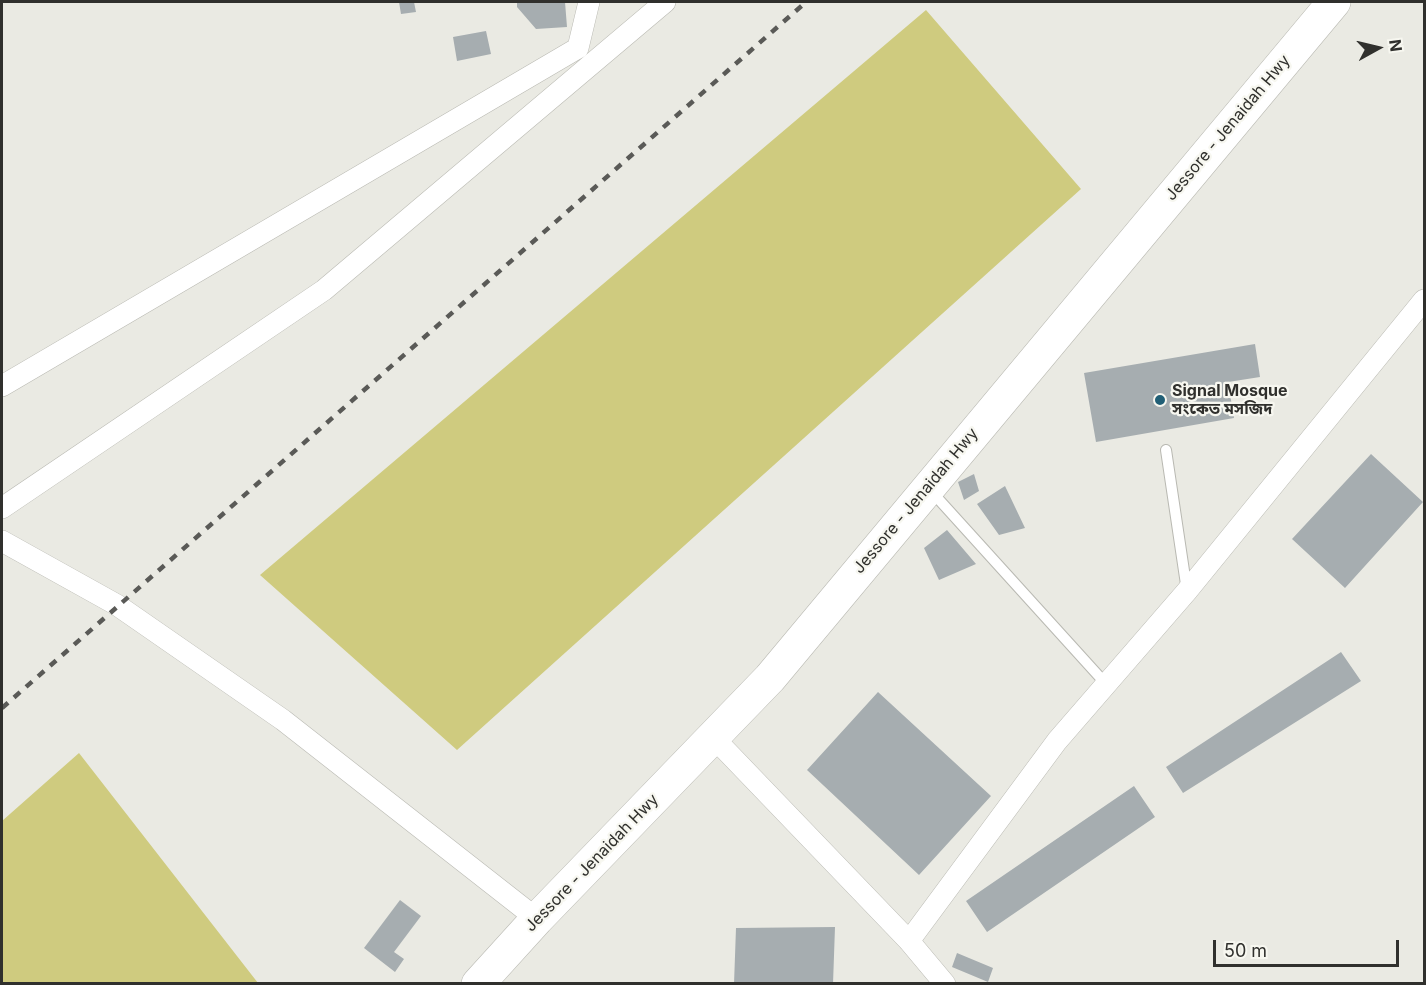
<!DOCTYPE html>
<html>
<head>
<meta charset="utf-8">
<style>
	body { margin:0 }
	#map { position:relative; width:1426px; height:985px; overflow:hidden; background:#eaeae3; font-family:Inter,sans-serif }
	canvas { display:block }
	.frame { position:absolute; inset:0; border:3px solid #30302d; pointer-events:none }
	.north { position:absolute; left:1348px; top:18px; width:60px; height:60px; -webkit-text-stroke:4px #f7f7f0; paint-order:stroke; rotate:82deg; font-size:16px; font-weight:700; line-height:24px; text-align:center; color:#30302d }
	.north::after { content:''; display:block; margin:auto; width:21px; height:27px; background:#30302d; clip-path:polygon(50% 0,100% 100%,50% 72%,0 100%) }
	.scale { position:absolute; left:1213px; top:940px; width:186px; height:27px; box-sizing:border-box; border:3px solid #30302d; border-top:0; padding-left:8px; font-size:18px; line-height:21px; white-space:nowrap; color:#30302d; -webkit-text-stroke:4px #f7f7f0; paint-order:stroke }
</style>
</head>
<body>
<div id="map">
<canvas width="1426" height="985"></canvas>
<div class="frame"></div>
<div class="north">N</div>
<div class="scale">50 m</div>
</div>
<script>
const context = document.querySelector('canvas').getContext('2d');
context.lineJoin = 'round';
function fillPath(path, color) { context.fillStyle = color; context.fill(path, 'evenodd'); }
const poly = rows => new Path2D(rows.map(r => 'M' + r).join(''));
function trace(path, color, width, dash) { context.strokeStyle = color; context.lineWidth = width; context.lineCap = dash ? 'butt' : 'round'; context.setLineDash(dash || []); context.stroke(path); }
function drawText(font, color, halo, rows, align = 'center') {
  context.font = font + ' Inter,"Noto Sans Bengali",sans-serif'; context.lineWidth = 4.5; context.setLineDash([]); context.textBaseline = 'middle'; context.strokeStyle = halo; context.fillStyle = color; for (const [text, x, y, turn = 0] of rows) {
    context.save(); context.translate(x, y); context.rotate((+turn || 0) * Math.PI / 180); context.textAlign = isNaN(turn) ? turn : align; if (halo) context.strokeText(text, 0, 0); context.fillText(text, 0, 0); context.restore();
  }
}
fillPath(poly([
	[926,10,1081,189,457,750,260,575],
	[79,753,258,983,2,983,2,821]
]), '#cfcb7f');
fillPath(poly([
	[399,2,414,2,416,12,401,14],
	[517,2,565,2,567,27,536,29,517,7],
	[486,31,491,54,457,61,453,37],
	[1255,344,1260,377,1228,382,1234,418,1096,442,1084,373],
	[1371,454,1423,502,1345,588,1292,539],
	[974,474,979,491,964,500,958,482],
	[1005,486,1025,528,999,535,977,504],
	[947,530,976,564,939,580,924,548],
	[1341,652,1361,681,1183,793,1166,767],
	[878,692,991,796,919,875,807,770],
	[1134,786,1155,817,987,932,966,901],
	[400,900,421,916,394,952,404,959,395,972,364,948],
	[835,927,833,984,734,984,736,928],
	[957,953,993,968,988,982,952,967]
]), '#a6adb0');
const lane = poly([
	[1166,450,1187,591],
	[932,492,1106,684]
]);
const street = poly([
	[2,386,578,48,589,2],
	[2,508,324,290,665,2],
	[2,541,117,605,283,720,537,919],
	[713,737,909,941,945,984],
	[909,941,1057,741,1187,591,1424,300]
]);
const highway = poly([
	[478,984,537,919,770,678,1334,2]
]);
trace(lane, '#b9b9b2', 12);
trace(street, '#b9b9b2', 22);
trace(highway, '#b9b9b2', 34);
trace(lane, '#fff', 10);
trace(street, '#fff', 21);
trace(highway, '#fff', 33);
trace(poly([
	[2,708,806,2]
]), '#5a5a57', 4.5, [8, 8]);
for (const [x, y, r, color] of [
	[1160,400,6,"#215f76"]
]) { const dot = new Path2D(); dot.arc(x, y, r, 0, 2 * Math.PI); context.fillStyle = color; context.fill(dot); trace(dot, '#f7f7f0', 2); }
drawText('16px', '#30302d', '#f7f7f0', [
	["Jessore - Jenaidah Hwy",1228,128,-50],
	["Jessore - Jenaidah Hwy",916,501,-50],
	["Jessore - Jenaidah Hwy",592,863,-46]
]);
drawText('bold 16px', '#30302d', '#f7f7f0', [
	["Signal Mosque",1172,391],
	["সংকেত মসজিদ",1172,409]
], 'left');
</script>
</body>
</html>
